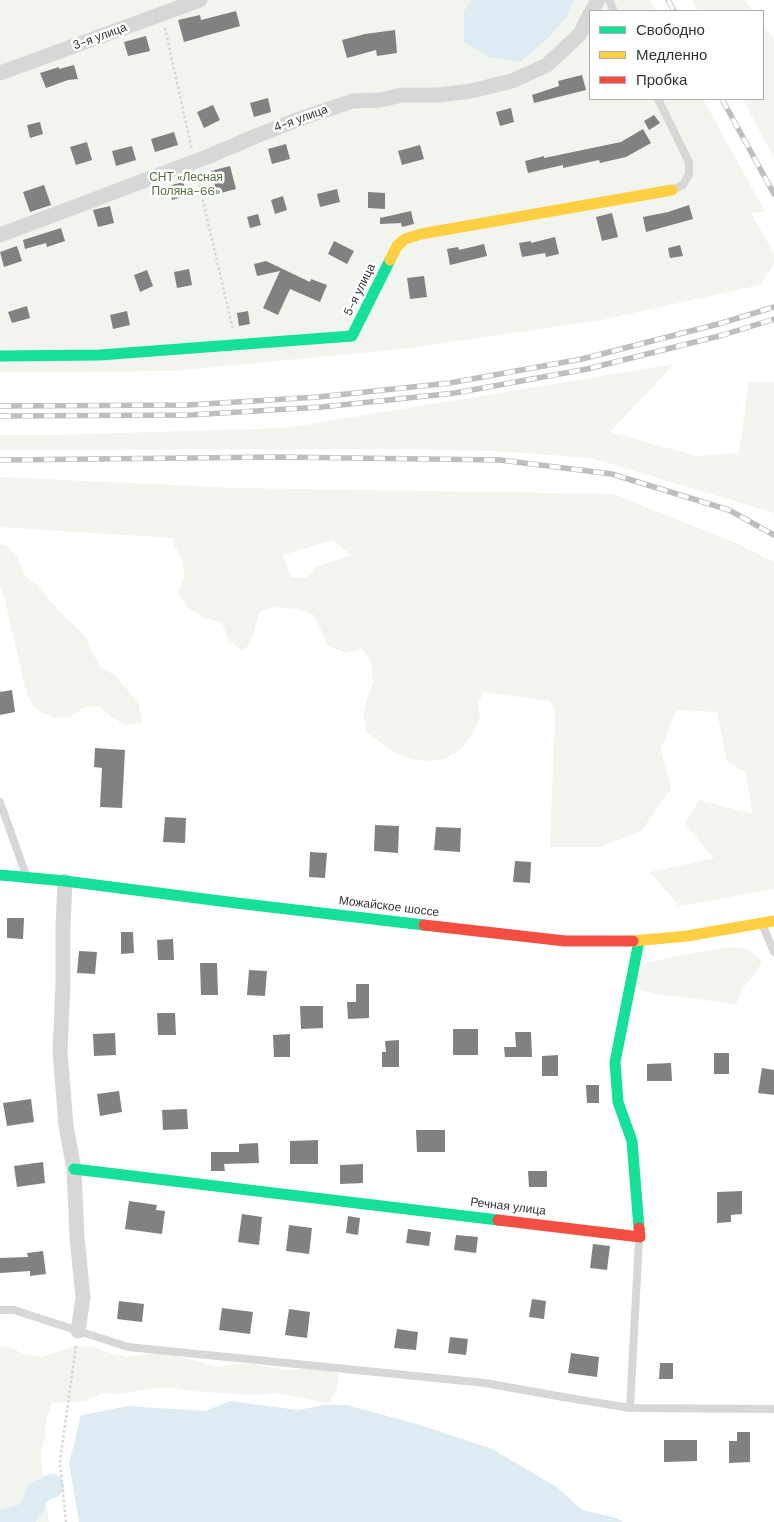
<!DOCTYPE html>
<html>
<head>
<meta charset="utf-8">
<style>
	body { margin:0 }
	#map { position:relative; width:774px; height:1522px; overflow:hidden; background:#fff; font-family:"DM Sans",sans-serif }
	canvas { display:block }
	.legend { position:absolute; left:589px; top:10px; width:175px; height:90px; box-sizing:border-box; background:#fff; border:1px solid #adadad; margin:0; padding:6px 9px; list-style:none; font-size:15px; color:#333 }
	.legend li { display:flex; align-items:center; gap:10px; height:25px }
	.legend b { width:25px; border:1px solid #adadad }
</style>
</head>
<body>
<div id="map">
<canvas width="774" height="1522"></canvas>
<ul class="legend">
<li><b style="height:6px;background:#16e098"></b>Свободно</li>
<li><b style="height:6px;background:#ffcf43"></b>Медленно</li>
<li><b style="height:6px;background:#f24e42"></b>Пробка</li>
</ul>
</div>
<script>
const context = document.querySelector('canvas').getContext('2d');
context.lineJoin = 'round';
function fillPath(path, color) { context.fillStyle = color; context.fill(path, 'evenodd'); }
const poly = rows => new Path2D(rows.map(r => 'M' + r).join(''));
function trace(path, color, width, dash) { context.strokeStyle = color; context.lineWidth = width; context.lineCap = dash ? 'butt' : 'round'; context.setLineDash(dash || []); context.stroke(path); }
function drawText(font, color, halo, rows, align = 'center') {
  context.font = font + ' "DM Sans",sans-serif'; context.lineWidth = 5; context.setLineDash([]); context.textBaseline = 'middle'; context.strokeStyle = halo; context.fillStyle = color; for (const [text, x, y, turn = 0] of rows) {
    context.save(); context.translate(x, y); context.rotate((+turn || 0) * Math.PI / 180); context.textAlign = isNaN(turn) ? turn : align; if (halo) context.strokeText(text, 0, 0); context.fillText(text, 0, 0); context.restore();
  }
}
fillPath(poly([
	[0,0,650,0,656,11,590,11,590,99,703,99,765,212,751,213,774,254,774,264,760,285,602,320,402,349,173,371,0,372],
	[692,0,745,0,753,11,698,11],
	[763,24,774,39,774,158,743,99,763,99],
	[674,364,610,432,697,456,739,453,749,382,774,382,774,513,591,458,494,451,406,449,0,450,0,435,56,435,287,428],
	[0,477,236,488,612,494,734,542,774,562,774,889,679,906,650,872,714,858,685,824,699,800,753,814,746,773,727,761,717,712,676,710,661,749,671,789,641,831,599,847,550,847,555,712,550,701,484,692,478,703,480,718,472,734,460,750,445,759,428,761,411,759,396,753,367,733,363,715,367,699,373,683,372,663,362,649,345,653,328,646,314,615,297,609,277,607,260,611,250,644,242,651,229,640,222,623,204,618,188,608,178,594,184,578,183,560,174,545,174,538,0,527],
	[333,540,351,555,318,566,307,578,291,577,283,555],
	[0,544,7,546,18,558,24,575,37,585,61,613,86,637,93,654,101,668,116,676,139,704,142,723,126,725,111,717,99,706,83,708,69,718,52,717,37,710,27,696,5,600,0,587],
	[732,947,749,950,762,962,753,976,742,989,736,1004,657,994,640,990,633,975,646,963,698,952],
	[0,1346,8,1347,24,1354,41,1357,77,1346,94,1347,110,1353,128,1357,164,1352,217,1367,234,1364,252,1364,286,1370,322,1368,339,1374,337,1390,328,1403,289,1395,273,1393,256,1395,188,1391,172,1387,153,1388,120,1394,102,1393,86,1401,52,1403,46,1420,45,1437,41,1453,42,1470,47,1486,46,1504,49,1522,0,1522]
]), '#f1f5ed');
fillPath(poly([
	[472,0,574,0,566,18,547,39,520,62,489,57,464,42,464,11],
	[231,1401,298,1410,324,1405,347,1405,420,1425,492,1449,557,1487,582,1510,617,1518,623,1522,79,1522,69,1464,81,1415,128,1406,205,1411]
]), '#ddebf3');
trace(poly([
	[3,1522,26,1515,32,1507,37,1493,52,1486]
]), '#ddebf3', 24);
fillPath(poly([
	[236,11,240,26,184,42,178,20,200,15,201,20],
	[395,30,397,53,377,56,376,50,347,58,342,40,365,34],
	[146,36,150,51,128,56,124,42],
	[74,65,78,79,68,80,46,88,40,73,59,67,59,69],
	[582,75,586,90,534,103,532,95,559,86,558,81],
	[268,98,271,112,254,117,250,103],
	[213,105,220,120,204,128,197,112],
	[511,108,514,122,500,126,496,112],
	[654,115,660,123,649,130,644,121],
	[40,122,43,134,30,138,27,125],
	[643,129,651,143,626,157,600,163,599,160,563,168,563,165,528,173,525,161,544,156,544,158,621,142],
	[174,132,178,145,155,152,151,139],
	[87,142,92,160,76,165,70,147],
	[286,144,290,159,272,164,268,149],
	[420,145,424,159,402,165,398,151],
	[132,146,136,160,116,166,112,151],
	[230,166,236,189,217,194,211,171],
	[183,182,188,195,172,200,168,186],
	[44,185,51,205,30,212,23,192],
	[337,189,340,202,320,207,317,194],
	[368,192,385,193,385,209,368,208],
	[283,196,287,210,275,214,271,200],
	[689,205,693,219,646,232,643,217,668,212],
	[110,206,114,223,98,227,93,210],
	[411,211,414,224,402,227,401,223,380,224,380,218],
	[612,213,618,237,602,241,596,217],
	[258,214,261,225,250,228,247,217],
	[61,228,65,241,47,247,46,243,25,249,23,240],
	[555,237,559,254,546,257,545,253,522,257,519,243,531,241,531,243],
	[334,241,354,251,347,264,328,254],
	[484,244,487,256,450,265,447,249,458,247,459,250],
	[680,245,683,256,670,258,668,248],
	[17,246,22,261,4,267,0,252],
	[266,261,310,282,311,279,327,285,320,302,290,289,278,315,263,308,280,271,257,276,254,264],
	[189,269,192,285,177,288,174,272],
	[147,270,153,286,140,292,134,275],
	[424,276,427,297,410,299,407,278],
	[27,306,30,318,12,323,8,312],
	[127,311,130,325,113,329,110,315],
	[248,311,250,324,239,326,237,313],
	[12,690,15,712,0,715,0,692],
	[95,748,125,750,122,808,100,807,102,768,94,767],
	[165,817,186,818,185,843,163,842],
	[375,825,399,826,398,853,374,851],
	[436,827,461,828,460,852,434,850],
	[310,852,327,853,325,878,309,877],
	[515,861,531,862,530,883,513,882],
	[7,918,24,918,23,939,7,938],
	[121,932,133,932,134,953,121,954],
	[173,939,174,960,158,960,157,940],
	[79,951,97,952,95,974,77,973],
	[200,963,217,963,218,995,201,995],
	[249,970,267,971,265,996,247,995],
	[356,984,369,984,369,1018,348,1019,347,1002,356,1002],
	[300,1006,323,1006,323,1028,301,1029],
	[157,1013,175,1013,176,1035,158,1035],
	[453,1029,478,1029,478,1055,453,1055],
	[515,1032,531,1032,532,1057,505,1057,504,1047,516,1047],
	[115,1033,116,1055,94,1056,93,1034],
	[290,1034,290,1057,274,1057,273,1035],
	[399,1040,399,1067,382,1067,382,1052,386,1052,385,1041],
	[714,1053,729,1053,729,1074,714,1074],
	[558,1055,558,1076,542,1076,542,1056],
	[671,1063,672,1081,647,1081,647,1064],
	[762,1068,774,1070,774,1095,758,1093],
	[586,1085,599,1085,599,1103,587,1103],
	[119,1091,122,1112,100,1116,97,1094],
	[31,1099,34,1122,7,1126,3,1103],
	[187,1109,188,1129,163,1130,162,1110],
	[416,1130,445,1130,445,1152,417,1152],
	[318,1140,318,1164,290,1164,290,1141],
	[258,1143,259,1163,224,1164,225,1171,211,1171,211,1152,239,1152,239,1144],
	[43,1162,45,1183,17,1187,14,1166],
	[363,1164,363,1183,340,1184,340,1165],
	[528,1171,547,1171,547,1187,529,1187],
	[742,1191,742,1214,731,1215,731,1222,717,1223,717,1192],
	[129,1201,157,1205,156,1210,165,1211,162,1234,125,1229],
	[242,1214,262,1217,259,1245,238,1242],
	[348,1216,360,1218,358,1235,346,1233],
	[289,1225,312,1228,309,1254,286,1251],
	[408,1229,431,1232,429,1246,406,1243],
	[456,1235,478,1237,476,1253,454,1250],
	[593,1244,610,1246,607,1270,590,1268],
	[43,1251,46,1274,30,1276,30,1271,0,1273,0,1258,28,1257,27,1253],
	[532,1299,546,1301,544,1319,529,1317],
	[119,1301,144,1304,142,1322,117,1319],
	[222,1308,253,1312,250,1334,219,1330],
	[289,1309,310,1312,307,1338,285,1335],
	[397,1329,418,1332,416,1350,394,1348],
	[450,1337,468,1339,466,1355,448,1353],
	[571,1353,599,1357,597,1377,568,1373],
	[660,1363,673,1363,673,1379,659,1379],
	[737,1432,750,1432,750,1462,729,1463,729,1441,737,1441],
	[664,1440,697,1440,697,1461,664,1462]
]), '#818181');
trace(poly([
	[165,28,192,150],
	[197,175,233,330],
	[66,1522,60,1462,76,1345]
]), '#d6d6d6', 2.5, [2.5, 2.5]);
trace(poly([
	[609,0,614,11],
	[658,99,689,162,689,174,683,185,672,190],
	[0,802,26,875],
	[763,926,774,952],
	[639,1239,630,1408,774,1409],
	[0,1310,14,1310,128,1347,485,1383,563,1397,630,1408]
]), '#d7d7d7', 8);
trace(poly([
	[592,11,598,0],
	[0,73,200,0],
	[0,235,207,157,256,136,302,118,353,101,380,100,402,95,439,95,471,91,512,81,547,65,580,34,590,14],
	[65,881,63,927,63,984,60,1051,66,1126,74,1169,77,1237,83,1298,78,1331]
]), '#d7d7d7', 15);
trace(poly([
	[0,356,100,355,352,336,390,260],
	[0,875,65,881,236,903,424,925],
	[639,941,615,1062,618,1102,632,1141,639,1228],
	[74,1169,498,1220]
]), '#16e098', 11);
trace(poly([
	[390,260,397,246,405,239,421,234,672,190],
	[633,941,687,936,774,921]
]), '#ffcf43', 11);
trace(poly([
	[424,925,565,941,633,941],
	[498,1220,640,1237,639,1228]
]), '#f24e42', 11);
const rail = poly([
	[668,0,674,11],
	[722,99,774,194],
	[0,406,188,405,318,397,450,383,582,359,722,323,774,307],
	[0,416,190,415,322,407,455,393,587,369,723,335,774,319],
	[0,460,277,457,500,460,612,474,729,510,774,535]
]);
trace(rail, '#bebebe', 5.5);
trace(rail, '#fff', 4, [11]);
drawText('12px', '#333', '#fff', [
	["3-я улица",100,37,-20],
	["4-я улица",301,119,-20],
	["5-я улица",360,290,-64],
	["Можайское шоссе",389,907,7],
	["Речная улица",508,1207,7]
]);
drawText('12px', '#56703f', '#fff', [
	["СНТ «Лесная",186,178],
	["Поляна-66»",186,192]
]);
</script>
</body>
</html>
